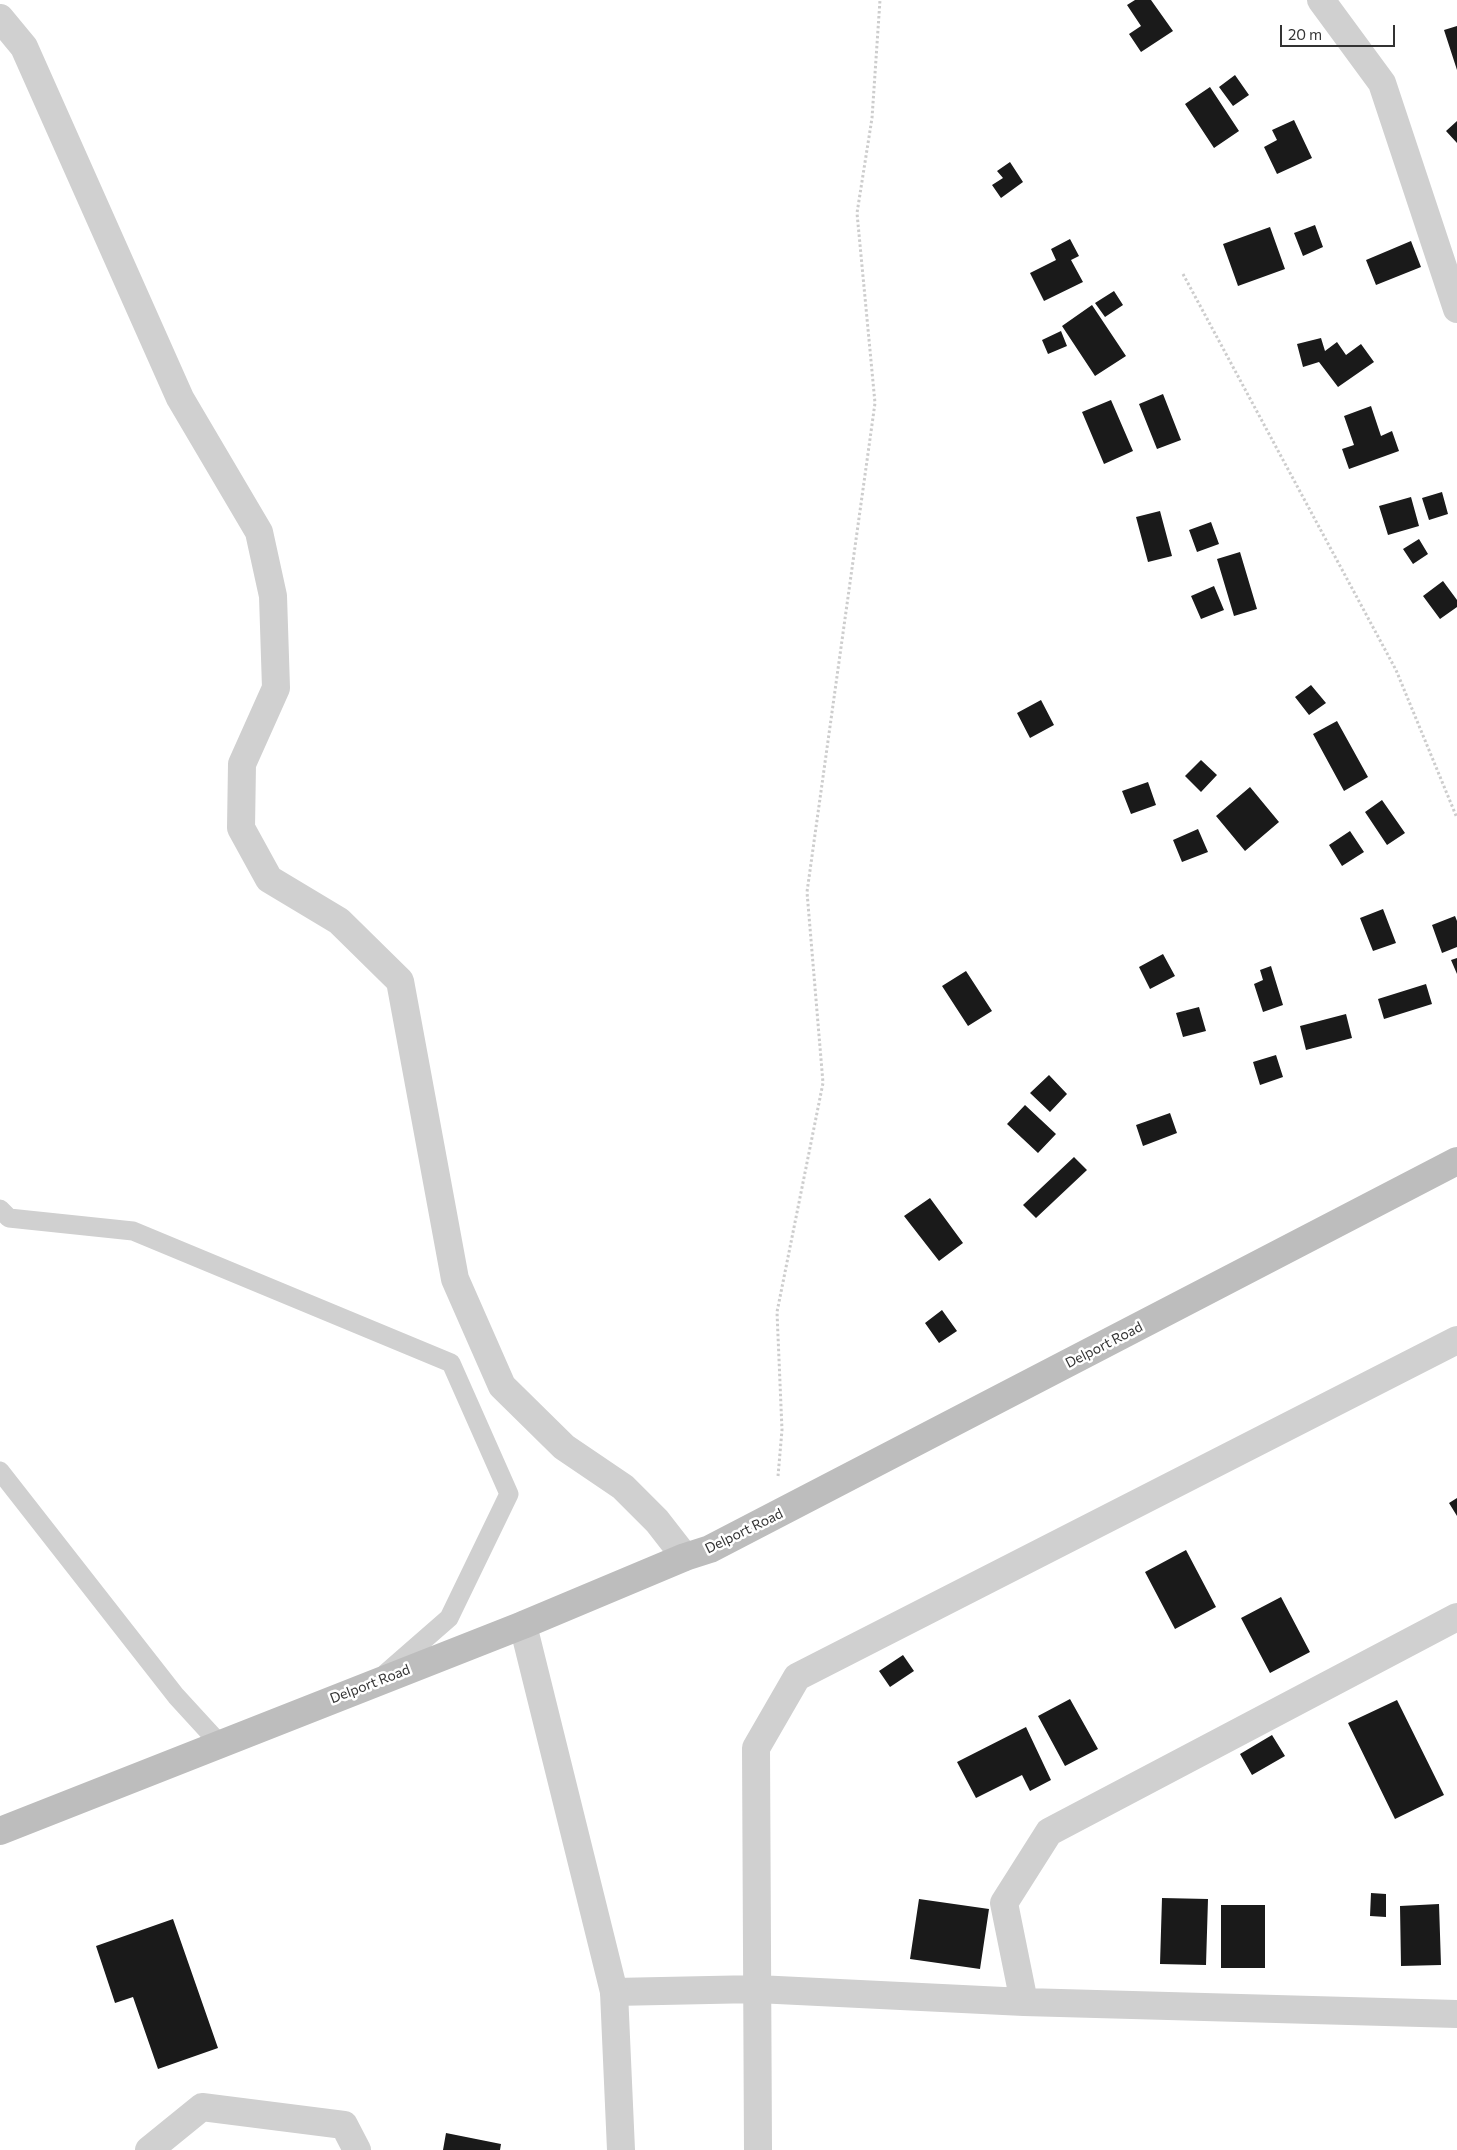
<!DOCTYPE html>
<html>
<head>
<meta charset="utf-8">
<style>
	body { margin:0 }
	#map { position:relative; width:1457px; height:2150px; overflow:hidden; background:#fff; font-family:Commissioner,sans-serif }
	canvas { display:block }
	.scale { position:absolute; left:1280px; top:25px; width:115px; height:22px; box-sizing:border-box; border:2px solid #333; border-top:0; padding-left:6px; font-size:15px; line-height:18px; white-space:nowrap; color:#333; -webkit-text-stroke:4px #fff; paint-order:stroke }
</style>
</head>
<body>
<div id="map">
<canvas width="1457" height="2150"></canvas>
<div class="scale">20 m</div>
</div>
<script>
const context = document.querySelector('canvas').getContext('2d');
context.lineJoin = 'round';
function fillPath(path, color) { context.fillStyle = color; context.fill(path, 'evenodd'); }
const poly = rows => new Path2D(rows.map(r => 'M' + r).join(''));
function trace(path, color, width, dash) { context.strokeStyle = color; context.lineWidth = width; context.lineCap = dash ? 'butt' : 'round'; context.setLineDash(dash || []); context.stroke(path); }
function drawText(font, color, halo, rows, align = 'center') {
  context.font = font + ' Commissioner,sans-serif'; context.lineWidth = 5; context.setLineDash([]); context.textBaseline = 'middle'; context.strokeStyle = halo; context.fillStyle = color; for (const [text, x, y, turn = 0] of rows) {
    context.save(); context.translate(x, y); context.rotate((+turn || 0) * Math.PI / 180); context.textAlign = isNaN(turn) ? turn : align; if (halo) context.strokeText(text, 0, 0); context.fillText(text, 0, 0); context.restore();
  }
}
fillPath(poly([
	[1135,0,1151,0,1173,31,1141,52,1129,34,1141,26,1127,5],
	[1457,26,1457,70,1444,30],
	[1235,75,1249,95,1233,106,1219,87],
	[1210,87,1239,131,1214,148,1185,104],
	[1294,120,1312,158,1277,174,1264,147,1277,140,1272,130],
	[1457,121,1457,143,1446,131],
	[1010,162,1023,182,1001,198,992,185,1003,178,997,171],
	[1315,225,1323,247,1303,256,1294,233],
	[1270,227,1285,269,1238,286,1223,244],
	[1070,239,1079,256,1071,260,1083,282,1044,301,1030,273,1056,260,1051,249],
	[1411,241,1421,267,1376,285,1366,260],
	[1114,291,1123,305,1105,317,1095,303],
	[1092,305,1126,356,1095,376,1062,326],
	[1061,331,1067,346,1048,354,1042,340],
	[1321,338,1325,351,1337,342,1346,355,1361,344,1374,362,1338,387,1319,362,1303,367,1297,344],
	[1163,394,1181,440,1157,449,1139,404],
	[1111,400,1133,451,1104,464,1082,412],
	[1371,406,1381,436,1392,431,1399,451,1349,469,1342,449,1354,445,1344,416],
	[1442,492,1448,514,1429,520,1422,498],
	[1411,497,1419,526,1388,535,1379,506],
	[1160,511,1172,556,1148,562,1136,517],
	[1211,522,1219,544,1197,552,1189,530],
	[1419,539,1428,554,1413,564,1403,549],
	[1240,552,1257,609,1234,616,1217,559],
	[1443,581,1457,600,1457,607,1440,619,1423,596],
	[1214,586,1224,610,1201,619,1191,596],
	[1311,685,1326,703,1309,715,1295,697],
	[1041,700,1054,725,1030,738,1017,713],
	[1337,721,1368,777,1344,791,1313,734],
	[1201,760,1217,775,1201,792,1185,776],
	[1148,782,1156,805,1131,814,1122,791],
	[1250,787,1279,822,1245,851,1216,816],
	[1382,800,1405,833,1387,845,1365,812],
	[1198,829,1208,852,1182,862,1173,840],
	[1350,831,1364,852,1342,866,1329,845],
	[1383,909,1396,943,1373,951,1360,918],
	[1455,916,1457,921,1457,947,1442,953,1432,925],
	[1163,954,1175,976,1150,989,1139,967],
	[1457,958,1457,974,1451,960],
	[1271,966,1283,1005,1263,1012,1254,984,1263,980,1260,970],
	[966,971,992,1011,968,1026,942,986],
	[1426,984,1432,1004,1384,1019,1378,999],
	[1199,1007,1206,1031,1183,1037,1176,1013],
	[1346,1014,1352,1038,1306,1050,1300,1026],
	[1276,1055,1283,1077,1260,1085,1253,1062],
	[1049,1075,1067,1094,1050,1112,1030,1093],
	[1025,1105,1056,1134,1038,1153,1007,1124],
	[1170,1113,1177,1133,1143,1146,1136,1125],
	[1074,1157,1087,1170,1036,1218,1023,1205],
	[930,1198,963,1243,939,1261,904,1216],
	[942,1310,957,1331,939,1343,925,1323],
	[1457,1498,1457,1516,1449,1503],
	[1186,1550,1216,1607,1175,1629,1145,1572],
	[1281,1597,1310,1652,1270,1673,1241,1618],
	[903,1655,914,1671,890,1687,879,1671],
	[1070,1699,1098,1749,1065,1766,1038,1716],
	[1397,1700,1444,1795,1395,1819,1348,1723],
	[1026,1727,1051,1780,1030,1791,1022,1775,976,1798,957,1762],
	[1272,1735,1285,1756,1252,1775,1240,1754],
	[1371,1893,1386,1894,1386,1917,1370,1916],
	[1162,1898,1208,1899,1206,1965,1160,1964],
	[919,1899,989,1909,980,1969,910,1959],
	[1439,1904,1441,1965,1401,1966,1400,1906],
	[1221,1905,1265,1905,1265,1968,1221,1968],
	[173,1919,218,2048,158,2069,133,1997,115,2003,96,1946],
	[446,2133,501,2144,500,2150,443,2150]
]), '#1a1a1a');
trace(poly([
	[1183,274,1396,670,1457,818],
	[778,1476,782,1430,777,1312,823,1083,807,892,875,403,857,213,872,118,880,0]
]), '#cdcdcd', 3, [2.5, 2.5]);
trace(poly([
	[0,1209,9,1218,133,1231,451,1363,509,1494,449,1618,386,1673],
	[0,1471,176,1696,220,1744]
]), '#d0d0d0', 19);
trace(poly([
	[1321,0,1382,83,1457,309],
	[0,18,24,47,180,398,259,532,273,596,276,688,242,764,241,828,269,879,339,921,400,981,455,1279,502,1386,564,1447,623,1487,657,1521,685,1557],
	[614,1992,757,1989,1024,2002,1457,2014],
	[1024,2002,1004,1903,1049,1832,1457,1617],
	[149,2150,202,2107,344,2125,357,2150],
	[758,2150,756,1748,797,1677,1457,1340]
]), '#d0d0d0', 28);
trace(poly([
	[523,1625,614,1992,621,2150]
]), '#d0d0d0', 28);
trace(poly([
	[0,1831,523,1625,685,1557,710,1549,1457,1161]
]), '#bdbdbd', 28);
drawText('14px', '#333', '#fff', [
	["Delport Road",1104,1345,-27],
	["Delport Road",744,1531,-26],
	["Delport Road",370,1684,-21]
]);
</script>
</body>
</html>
